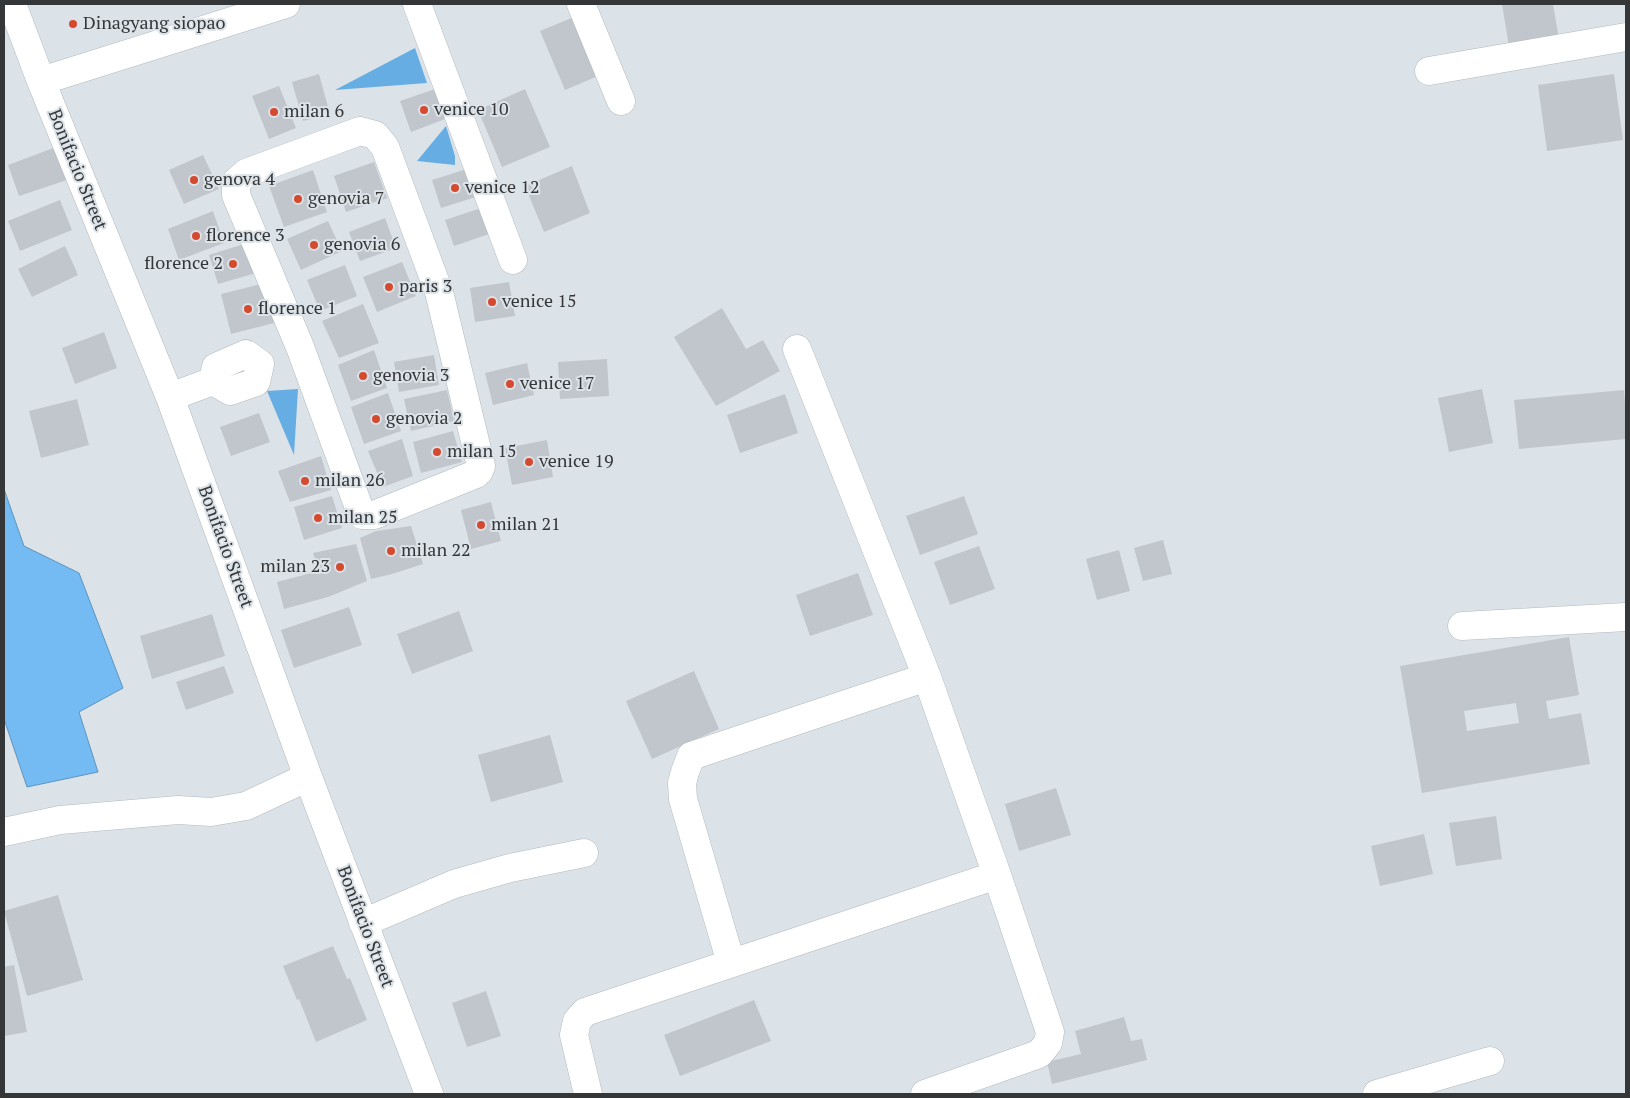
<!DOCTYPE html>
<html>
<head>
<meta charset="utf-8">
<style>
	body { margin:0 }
	#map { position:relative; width:1630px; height:1098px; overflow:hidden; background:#dce3e8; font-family:"PT Serif",serif }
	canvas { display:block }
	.frame { position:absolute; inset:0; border:5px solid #343638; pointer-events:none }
</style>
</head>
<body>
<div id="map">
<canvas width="1630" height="1098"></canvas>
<div class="frame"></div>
</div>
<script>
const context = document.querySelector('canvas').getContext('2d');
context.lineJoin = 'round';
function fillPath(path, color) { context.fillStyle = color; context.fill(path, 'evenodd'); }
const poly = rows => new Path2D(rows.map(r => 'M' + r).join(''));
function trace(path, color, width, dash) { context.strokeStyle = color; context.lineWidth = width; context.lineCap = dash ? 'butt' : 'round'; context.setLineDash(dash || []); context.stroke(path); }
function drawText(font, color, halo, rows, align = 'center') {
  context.font = font + ' "PT Serif",serif'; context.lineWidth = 4; context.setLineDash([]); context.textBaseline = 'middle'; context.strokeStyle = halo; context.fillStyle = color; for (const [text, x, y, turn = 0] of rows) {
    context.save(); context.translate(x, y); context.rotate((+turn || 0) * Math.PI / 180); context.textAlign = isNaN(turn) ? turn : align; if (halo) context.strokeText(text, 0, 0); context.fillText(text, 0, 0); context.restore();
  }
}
fillPath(poly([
	[415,48,427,83,335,90],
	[446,126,455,156,455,165,417,161],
	[298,389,294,455,267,391]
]), '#65ade3');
const water = poly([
	[4,489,24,546,79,573,123,688,79,712,98,772,27,787,4,719,4,489]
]);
fillPath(water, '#73bbf2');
trace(water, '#6093ba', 1);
fillPath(poly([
	[1502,4,1553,4,1559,39,1509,47],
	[581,14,605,73,565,90,540,31],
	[319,74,330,114,303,121,292,82],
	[1614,74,1623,140,1547,151,1538,85],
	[279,86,296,128,269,139,252,96],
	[438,88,448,118,411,132,400,101],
	[525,89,550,147,502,167,478,110],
	[56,147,67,180,19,196,8,165],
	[203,155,219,189,184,204,169,170],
	[374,162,387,198,346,212,334,176],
	[572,166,590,213,544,232,525,186],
	[470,168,479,196,441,208,432,180],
	[313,170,327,212,284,227,269,186],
	[60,200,72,230,20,251,8,221],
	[484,207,492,233,454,246,445,220],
	[213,211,224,243,179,260,168,229],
	[385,218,396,248,360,261,349,232],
	[328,221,342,251,301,270,287,239],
	[247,243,256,273,218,284,209,255],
	[65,246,78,275,32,297,18,269],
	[402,262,416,296,377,312,363,277],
	[345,265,357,296,320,311,307,280],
	[509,282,515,316,475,322,470,288],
	[265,283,274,323,231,334,221,294],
	[363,304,379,343,339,358,322,321],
	[722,308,746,349,763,340,780,371,716,406,674,337],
	[104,332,117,368,75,384,62,348],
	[374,350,387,388,351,401,338,365],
	[434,355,439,385,399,392,394,362],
	[607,359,609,396,560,399,558,362],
	[527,363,534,395,493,405,485,373],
	[1482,389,1493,443,1449,452,1438,398],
	[447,390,454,421,411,431,404,399],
	[1624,390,1626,415,1626,439,1519,449,1514,400],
	[388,393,401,431,364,444,351,407],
	[785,394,798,433,740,453,727,415],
	[77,399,89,445,41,458,29,411],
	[259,413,270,442,231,456,220,427],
	[453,431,462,462,421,473,413,442],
	[402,439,413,476,383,487,368,451],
	[547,440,553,477,512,485,505,448],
	[321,456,331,490,290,502,278,471],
	[332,496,342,528,304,540,294,507],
	[964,496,978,534,920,555,906,516],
	[491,502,501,541,471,549,461,510],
	[411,526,423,564,392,574,371,579,360,538,376,531],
	[1163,540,1172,574,1143,581,1134,548],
	[356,544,367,581,328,597,284,609,277,582,319,571,313,553],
	[979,546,995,589,950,605,934,562],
	[1119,550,1130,591,1097,600,1086,559],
	[858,573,873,615,810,636,796,595],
	[349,607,362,645,294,668,281,630],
	[459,611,473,651,412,674,397,634],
	[212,614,225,656,152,679,140,636],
	[1569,637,1579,695,1546,701,1549,719,1581,713,1590,764,1422,793,1400,666],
	[1516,703,1519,723,1467,731,1464,711],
	[224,666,234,693,186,710,176,682],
	[694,671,719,729,652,759,626,701],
	[550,735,563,782,491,802,478,755],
	[1056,788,1071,835,1019,851,1005,804],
	[1496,816,1502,859,1456,866,1449,823],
	[1424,834,1433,874,1380,886,1371,846],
	[58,895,83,980,27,996,4,911],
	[333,946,347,979,350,978,367,1020,316,1042,299,999,297,1000,283,966],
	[14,965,27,1032,4,1036,4,967],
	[486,991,501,1036,467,1047,452,1003],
	[754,1000,771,1041,680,1076,664,1035],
	[1124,1017,1131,1041,1142,1039,1147,1060,1052,1084,1047,1062,1081,1054,1075,1031]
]), '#c0c6cc');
const minor = poly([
	[12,4,41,81,170,397,308,777,429,1094],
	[417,4,513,260],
	[581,4,621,101],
	[1429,71,1626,37],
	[41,81,286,4],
	[360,131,375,135,385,147,439,292,481,466,479,471,476,474,374,515,362,515,358,505,300,347,236,195,236,182,246,173,360,131],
	[797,349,927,677,997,875,1050,1032,1048,1043,1039,1054,925,1094],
	[213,381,230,391,256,382,260,364],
	[213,381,216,367,246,354,260,364],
	[170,397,213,381],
	[1462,626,1626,617],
	[4,832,60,820,178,810,211,812,246,806,308,777],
	[363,923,454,884,510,868,584,853],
	[731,963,683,799,682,783,685,772,691,756,927,677],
	[588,1094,574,1035,577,1021,585,1012,997,875],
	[1377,1094,1490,1061]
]);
trace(minor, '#b2b9be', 29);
trace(minor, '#fff', 28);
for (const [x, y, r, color] of [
	[73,24,5,"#d54a2f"],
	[424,110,5,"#d54a2f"],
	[274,112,5,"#d54a2f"],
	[194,180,5,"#d54a2f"],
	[455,188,5,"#d54a2f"],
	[298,199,5,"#d54a2f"],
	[196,236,5,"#d54a2f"],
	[314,245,5,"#d54a2f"],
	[233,264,5,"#d54a2f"],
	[389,287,5,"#d54a2f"],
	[492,302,5,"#d54a2f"],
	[248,309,5,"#d54a2f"],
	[363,376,5,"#d54a2f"],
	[510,384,5,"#d54a2f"],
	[376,419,5,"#d54a2f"],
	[437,452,5,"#d54a2f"],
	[529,462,5,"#d54a2f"],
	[305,481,5,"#d54a2f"],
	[318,518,5,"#d54a2f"],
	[481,525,5,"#d54a2f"],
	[391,551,5,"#d54a2f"],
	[340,567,5,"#d54a2f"]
]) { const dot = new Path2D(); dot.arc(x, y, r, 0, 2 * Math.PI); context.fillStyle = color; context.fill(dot); trace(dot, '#dce3e8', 2); }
drawText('18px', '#343638', '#dce3e8', [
	["Dinagyang siopao",83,24],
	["venice 10",434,110],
	["milan 6",284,112],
	["genova 4",204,180],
	["venice 12",465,188],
	["genovia 7",308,199],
	["florence 3",206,236],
	["genovia 6",324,245],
	["florence 2",223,264,"right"],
	["paris 3",399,287],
	["venice 15",502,302],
	["florence 1",258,309],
	["genovia 3",373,376],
	["venice 17",520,384],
	["genovia 2",386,419],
	["milan 15",447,452],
	["venice 19",539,462],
	["milan 26",315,481],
	["milan 25",328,518],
	["milan 21",491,525],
	["milan 22",401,551],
	["milan 23",330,567,"right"]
], 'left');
drawText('18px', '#343638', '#dce3e8', [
	["Bonifacio Street",77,170,68],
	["Bonifacio Street",225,547,70],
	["Bonifacio Street",365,927,69]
]);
</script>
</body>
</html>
